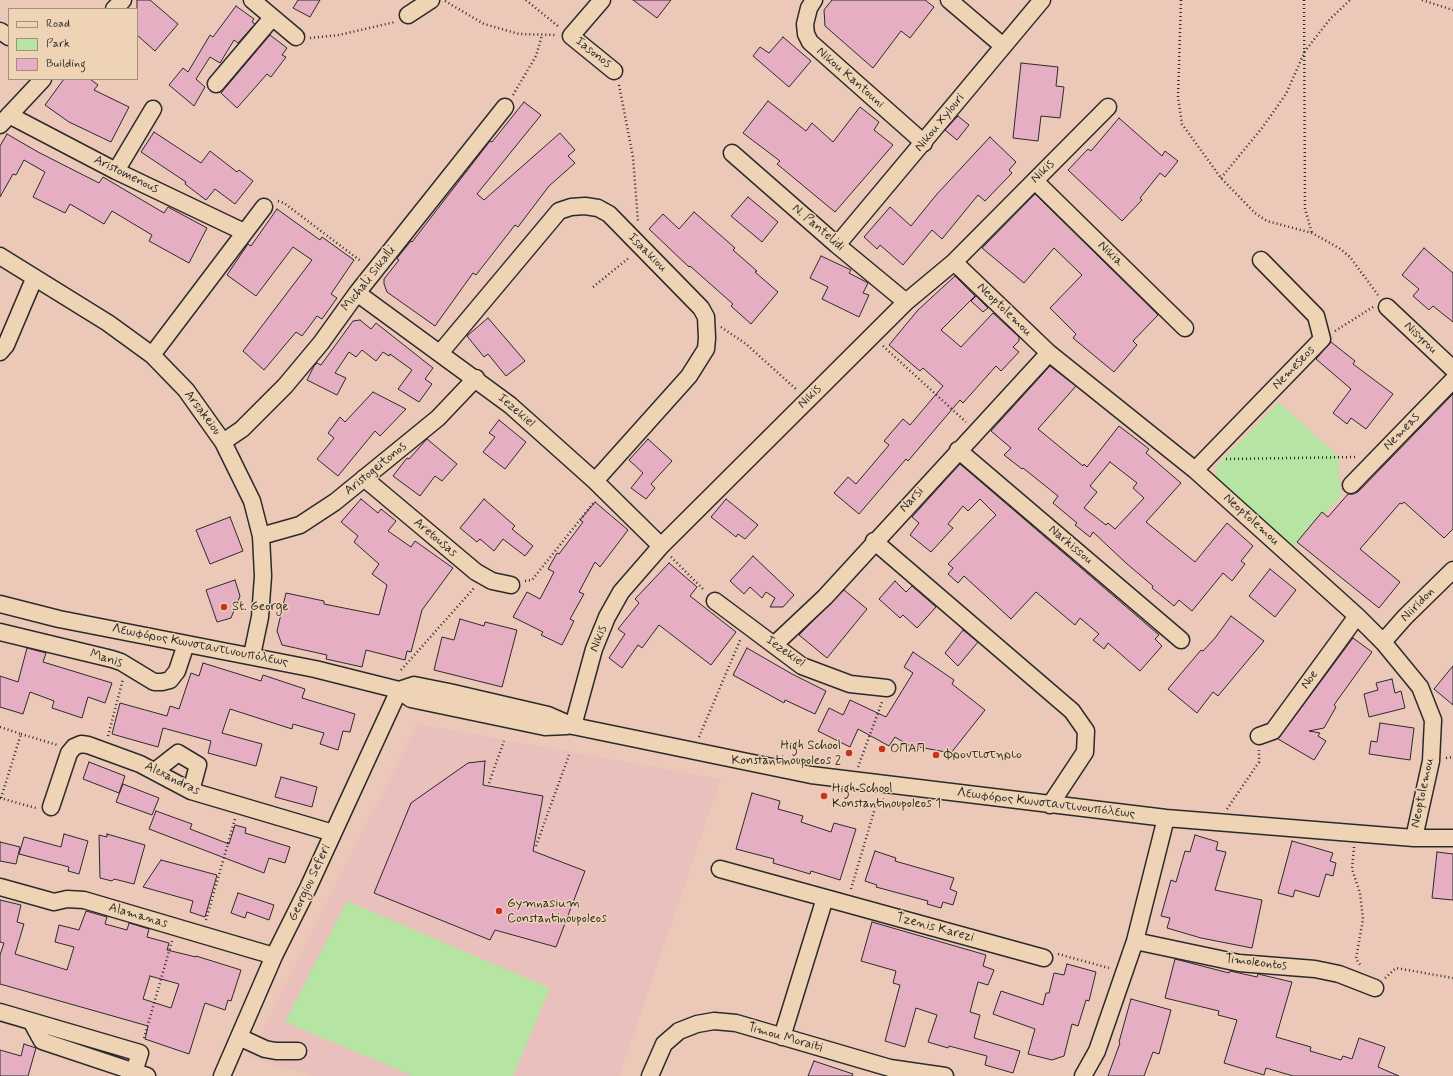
<!DOCTYPE html>
<html>
<head>
<meta charset="utf-8">
<style>
	body { margin:0 }
	#map { position:relative; width:1453px; height:1076px; overflow:hidden; background:#ecc8b9; font-family:Mynerve,sans-serif }
	canvas { display:block }
	.legend { position:absolute; left:8px; top:8px; width:130px; height:72px; box-sizing:border-box; background:#eed3b5; border:1px solid #a0907e; margin:0; padding:5px 7px; list-style:none; font-size:12px; color:#2b2b2b }
	.legend li { display:flex; align-items:center; gap:8px; height:20px }
	.legend b { width:20px; border:1px solid #a0907e }
</style>
</head>
<body>
<div id="map">
<canvas width="1453" height="1076"></canvas>
<ul class="legend">
<li><b style="height:5px;background:#eed3b5"></b>Road</li>
<li><b style="height:11px;background:#b6e4a3"></b>Park</li>
<li><b style="height:11px;background:#e6aec2"></b>Building</li>
</ul>
</div>
<script>
const context = document.querySelector('canvas').getContext('2d');
context.lineJoin = 'round';
function fillPath(path, color) { context.fillStyle = color; context.fill(path, 'evenodd'); }
const poly = rows => new Path2D(rows.map(r => 'M' + r).join(''));
function trace(path, color, width, dash) { context.strokeStyle = color; context.lineWidth = width; context.lineCap = dash ? 'butt' : 'round'; context.setLineDash(dash || []); context.stroke(path); }
function drawText(font, color, halo, rows, align = 'center') {
  context.font = font + ' Mynerve,sans-serif'; context.lineWidth = 3; context.setLineDash([]); context.textBaseline = 'middle'; context.strokeStyle = halo; context.fillStyle = color; for (const [text, x, y, turn = 0] of rows) {
    context.save(); context.translate(x, y); context.rotate((+turn || 0) * Math.PI / 180); context.textAlign = isNaN(turn) ? turn : align; if (halo) context.strokeText(text, 0, 0); context.fillText(text, 0, 0); context.restore();
  }
}
fillPath(poly([
	[417,724,721,779,619,1076,313,1076,249,1057]
]), '#eac0bc');
fillPath(poly([
	[1279,402,1338,456,1341,497,1290,550,1215,485,1216,466],
	[347,901,550,988,513,1076,413,1076,285,1022]
]), '#b6e4a3');
const building = poly([
	[137,0,150,0,178,24,155,51,137,35,137,0],
	[298,0,320,0,310,17,293,8,298,0],
	[633,0,671,0,657,18,633,0],
	[832,0,925,0,934,7,910,38,901,31,873,68,825,26,824,10,832,0],
	[236,6,254,19,252,22,255,24,238,43,234,40,220,63,210,57,196,79,205,87,194,106,169,85,183,68,188,72,210,35,213,37,236,6],
	[270,35,287,48,282,55,286,57,271,77,267,74,237,108,221,93,270,35],
	[783,37,811,61,789,87,753,56,760,47,769,53,783,37],
	[1021,63,1058,67,1056,86,1064,87,1060,118,1041,116,1038,141,1013,138,1021,63],
	[64,79,90,79,98,85,94,90,129,107,111,142,69,122,45,105,64,79],
	[768,101,806,131,812,123,833,142,860,107,879,122,874,130,893,145,835,212,777,164,780,161,743,133,768,101],
	[524,102,541,115,477,194,484,200,560,133,575,150,568,156,575,163,549,186,518,227,515,225,476,275,473,273,435,326,387,292,384,284,384,279,399,260,397,259,398,257,411,241,412,242,490,141,492,142,524,102],
	[958,116,969,125,957,140,945,130,958,116],
	[1119,118,1162,156,1165,151,1178,161,1165,177,1160,173,1140,198,1142,200,1122,221,1068,170,1088,149,1091,151,1119,118],
	[154,132,201,163,210,151,237,172,239,170,253,181,235,204,215,189,206,200,185,184,186,182,141,152,154,132],
	[7,134,38,152,99,183,103,177,164,213,168,207,207,228,189,263,149,241,152,235,112,211,104,224,70,204,65,213,33,197,45,172,24,160,16,175,13,174,0,197,0,146,7,134],
	[990,137,1016,162,1009,170,1012,173,985,201,978,195,942,239,932,230,903,265,880,245,877,249,864,237,890,207,911,226,937,194,990,137],
	[1035,194,1158,315,1133,341,1137,345,1114,372,1073,338,1076,334,1050,308,1082,275,1054,248,1024,283,982,248,1035,194],
	[748,197,778,222,762,242,731,216,748,197],
	[277,209,320,240,322,237,354,260,331,294,337,298,322,319,317,316,302,336,296,332,264,370,243,351,312,260,293,247,256,296,227,275,248,244,251,246,277,209],
	[694,212,735,248,733,250,757,271,755,272,778,292,751,324,731,306,733,304,690,266,689,267,649,229,663,214,679,229,694,212],
	[1424,248,1453,273,1453,322,1433,306,1429,310,1413,296,1419,289,1402,275,1424,248],
	[821,256,851,270,849,273,868,283,863,293,869,295,859,317,822,299,828,287,810,278,821,256],
	[955,276,975,296,941,330,961,347,993,313,1019,337,1019,341,1013,347,1019,352,1001,371,996,366,963,403,960,400,908,461,906,459,859,514,834,493,848,477,856,484,889,445,884,441,903,419,910,425,943,386,923,368,920,371,889,345,918,310,955,276],
	[976,296,988,308,983,312,971,301,976,296],
	[488,318,525,361,506,376,488,354,484,357,467,336,488,318],
	[360,320,371,329,376,323,433,368,425,379,432,384,419,402,398,389,412,370,390,354,389,356,383,352,376,361,362,350,356,357,349,352,335,373,346,378,337,395,307,380,314,366,317,363,321,365,353,321,360,320],
	[1331,342,1355,361,1353,364,1393,394,1366,429,1351,418,1347,424,1333,413,1351,389,1316,359,1331,342],
	[1050,366,1076,386,1038,429,1083,466,1084,464,1087,467,1119,426,1149,449,1146,453,1181,483,1146,522,1195,562,1227,523,1253,546,1241,561,1245,564,1232,581,1223,573,1192,611,1179,600,1174,606,1152,588,1153,586,1126,563,1093,532,1090,537,1075,525,1077,523,1053,503,1058,496,1023,468,1022,469,1004,455,1011,448,991,431,1050,366],
	[1110,462,1137,483,1133,488,1144,498,1115,529,1108,523,1106,525,1084,508,1097,492,1090,486,1110,462],
	[373,392,406,409,380,436,375,431,338,476,317,459,334,438,328,433,340,417,345,422,373,392],
	[1453,394,1453,529,1444,538,1404,502,1402,504,1400,503,1360,549,1400,582,1379,608,1297,542,1322,512,1328,517,1348,494,1353,494,1358,492,1453,394],
	[499,420,526,442,505,469,483,452,495,437,489,433,499,420],
	[427,439,457,464,442,481,435,476,420,496,393,476,407,458,409,459,427,439],
	[648,439,672,461,651,484,655,488,646,499,631,488,643,473,629,460,648,439],
	[960,464,1159,635,1155,639,1162,646,1140,671,1108,643,1104,649,1093,640,1099,634,1080,618,1075,625,1036,592,1011,619,964,576,958,583,948,574,953,568,948,564,996,515,980,499,968,511,963,506,948,524,953,528,931,552,910,535,919,523,912,517,960,464],
	[361,499,378,513,381,509,396,521,388,531,411,547,415,541,453,568,422,610,411,652,407,651,405,660,366,650,362,667,326,659,327,655,282,645,277,631,286,593,324,601,324,604,379,615,387,585,372,574,379,564,354,542,358,536,341,522,361,499],
	[484,499,515,526,512,529,533,546,525,556,503,539,494,551,480,539,477,542,460,528,484,499],
	[726,499,758,525,745,539,738,534,736,537,711,517,726,499],
	[595,502,628,530,600,567,595,562,579,592,584,594,570,619,574,621,562,645,541,635,543,632,513,617,527,592,540,599,554,572,548,569,557,553,559,554,583,522,580,520,595,502],
	[230,517,243,551,210,564,196,530,230,517],
	[753,556,794,595,783,607,770,607,775,598,766,592,762,598,750,587,744,594,730,581,753,556],
	[669,563,697,587,690,596,736,632,711,665,659,625,642,648,638,645,622,668,609,658,625,634,618,629,639,603,635,599,669,563],
	[1270,569,1296,590,1275,617,1249,596,1270,569],
	[235,580,240,596,231,618,217,622,206,590,235,580],
	[895,581,906,592,912,586,936,607,917,628,903,615,900,618,879,599,895,581],
	[844,590,867,609,827,658,799,635,844,590],
	[1231,616,1264,641,1218,696,1213,692,1197,713,1168,689,1201,650,1203,651,1215,638,1231,616],
	[460,619,484,626,485,622,517,630,502,687,434,670,442,637,454,640,460,619],
	[963,630,978,642,958,666,945,653,963,630],
	[1353,638,1372,652,1334,705,1336,707,1324,728,1309,731,1320,733,1318,736,1326,741,1314,760,1278,739,1353,638],
	[27,648,46,653,43,662,112,683,105,703,88,697,82,718,52,708,54,701,30,692,23,714,0,707,0,676,18,682,27,648],
	[747,648,792,674,826,691,815,714,785,700,784,703,733,675,747,648],
	[913,652,954,680,952,684,985,710,951,753,908,745,895,737,889,746,858,729,850,747,818,731,829,708,843,715,850,700,886,717,913,673,904,667,913,652],
	[203,663,261,681,263,675,305,689,302,698,355,714,350,732,343,731,338,750,320,744,324,733,293,724,292,729,230,709,222,733,262,744,256,766,208,753,211,741,163,728,158,747,112,734,120,703,167,716,170,706,179,709,191,673,199,676,203,663],
	[1453,666,1453,705,1434,689,1453,666],
	[1392,679,1395,693,1401,691,1405,708,1369,717,1364,694,1378,690,1376,683,1392,679],
	[1380,723,1414,728,1410,760,1369,754,1371,741,1377,742,1380,723],
	[485,761,483,785,543,796,533,851,585,871,556,947,495,930,490,940,374,893,411,803,468,763,485,761],
	[89,762,125,776,119,793,83,779,89,762],
	[281,777,317,787,312,807,275,797,281,777],
	[123,784,159,798,152,815,116,802,123,784],
	[752,793,780,801,778,809,803,816,801,822,831,832,834,823,856,829,840,880,811,871,810,874,773,863,774,859,736,849,752,793],
	[156,811,192,824,190,829,229,844,235,825,246,828,245,833,290,847,285,863,269,858,264,873,149,829,156,811],
	[64,834,88,841,79,874,68,871,69,867,19,854,24,837,61,847,64,834],
	[107,834,145,845,134,884,114,879,112,881,100,878,99,835,107,837,107,834],
	[1195,835,1218,842,1216,850,1226,852,1215,890,1262,900,1252,948,1201,938,1167,928,1170,918,1161,916,1171,880,1176,882,1185,851,1190,852,1195,835],
	[1292,841,1333,853,1330,861,1336,863,1333,876,1326,874,1319,897,1295,890,1293,897,1278,893,1292,841],
	[0,842,20,847,16,864,0,861,0,842],
	[875,851,896,858,895,861,954,878,950,889,957,892,953,905,943,902,941,908,927,904,928,901,876,887,877,885,865,881,875,851],
	[1437,852,1453,854,1453,900,1432,898,1437,852],
	[161,860,217,875,205,917,190,912,193,901,143,887,161,860],
	[238,893,274,905,269,920,247,912,245,918,231,913,238,893],
	[0,900,21,905,17,922,24,924,15,954,67,970,74,947,55,942,59,925,79,930,86,911,107,917,105,924,127,930,129,923,149,929,147,937,169,943,167,950,196,957,196,956,241,970,231,1001,228,1000,225,1010,205,1003,189,1054,145,1039,148,1026,0,984,0,955,4,943,0,942,0,900],
	[150,976,179,984,171,1008,143,999,150,976],
	[872,922,986,955,983,966,994,970,988,985,978,982,970,1012,980,1015,974,1038,1020,1051,1013,1073,985,1065,987,1056,949,1046,948,1048,928,1042,937,1015,916,1008,905,1047,885,1041,900,985,893,983,896,971,861,961,872,922],
	[1175,959,1229,973,1230,971,1257,977,1258,974,1292,982,1276,1037,1311,1047,1310,1051,1341,1060,1343,1056,1352,1059,1359,1038,1385,1047,1378,1067,1399,1076,1293,1076,1266,1068,1264,1075,1224,1063,1237,1020,1218,1015,1219,1011,1165,998,1175,959],
	[1067,964,1096,972,1089,1001,1086,1000,1078,1026,1072,1024,1064,1056,1052,1060,1028,1054,1035,1029,993,1014,1001,991,1043,1005,1046,993,1049,993,1054,973,1064,975,1067,964],
	[1131,999,1171,1010,1159,1054,1153,1052,1144,1076,1108,1076,1120,1043,1119,1042,1131,999],
	[24,1044,36,1048,28,1076,0,1076,0,1050,21,1056,24,1044],
	[814,1061,853,1074,852,1076,808,1076,814,1061]
]);
fillPath(building, '#e6aec2');
trace(building, '#2b2b2b', 1);
const minor = poly([
	[252,0,296,37],
	[602,0,571,36,614,71],
	[814,0,809,8,805,24,806,34,810,42,924,143],
	[949,0,1003,46],
	[114,9,123,0],
	[408,15,431,0],
	[0,31,9,37],
	[216,84,272,18],
	[9,115,116,171,244,232],
	[0,125,43,79],
	[732,153,837,245,906,302],
	[116,171,153,109],
	[1035,181,1185,328],
	[837,245,1042,0],
	[0,256,108,323,152,355,186,390,223,442,252,501,261,536,263,576,260,617,252,655],
	[954,262,1049,353,1195,470,1357,616,1383,642,1420,687,1433,720,1431,761,1414,838],
	[357,293,510,405,595,481,661,546],
	[1387,307,1453,369],
	[0,352,6,345,34,279],
	[440,353,559,211,571,207,585,206,598,208,609,214,701,308,706,317,707,338,706,349,689,376,595,481],
	[152,355,264,207],
	[223,442,242,429,285,386,321,343,357,293,505,107],
	[958,450,1181,640],
	[1195,470,1322,339,1316,316,1261,260],
	[364,478,476,572,492,581,511,585],
	[1351,485,1453,380],
	[261,536,300,525,335,502,438,418,476,378],
	[874,541,1072,711,1086,731,1085,752,1050,805],
	[715,601,802,666,850,684,887,688],
	[0,604,59,619,315,669,399,690,411,699,545,727,567,726],
	[0,632,112,659,121,662,154,682,162,682,170,680,177,671,186,644],
	[1383,642,1405,617,1453,570],
	[774,645,825,597,1049,353],
	[399,690,414,685,449,692,548,715,573,726,811,775,1166,818,1414,838,1453,838],
	[573,726,594,649,607,617,621,592,661,546,906,302,954,262,1108,107],
	[1259,736,1273,731,1357,616],
	[155,771,178,753,198,765,191,791],
	[51,807,69,753,74,747,81,744,88,745,140,764,191,791,333,833],
	[720,869,1044,958],
	[0,887,54,902,67,899,84,900,274,956],
	[1135,941,1239,963,1315,969,1339,974,1375,988],
	[0,1012,140,1053,134,1072],
	[31,1021,42,1041,147,1076],
	[239,1037,265,1049,276,1051,298,1051],
	[782,1037,825,898],
	[222,1076,274,956,308,888,399,690],
	[650,1076,664,1044,679,1031,697,1024,714,1021,736,1023,890,1068,945,1076],
	[1083,1076,1097,1051,1135,941,1166,818]
]);
trace(minor, '#2b2b2b', 19);
trace(poly([
	[526,0,559,27],
	[1181,0,1178,97,1182,124,1221,178,1255,213,1267,221,1312,233,1339,248,1350,257,1378,295],
	[1304,0,1305,209,1312,233],
	[1422,0,1453,10],
	[445,1,484,24,519,34,557,35],
	[310,38,339,35,395,22],
	[619,85,633,157,638,222],
	[513,95,536,56,542,35],
	[1221,178,1262,128,1286,94,1305,51,1330,19,1350,0],
	[278,201,284,203,362,262],
	[593,287,630,257],
	[721,327,746,344,797,390],
	[1335,331,1373,307],
	[883,346,966,422],
	[1226,459,1357,457],
	[671,557,704,590],
	[525,581,532,580,595,501],
	[401,670,475,587],
	[0,727,21,734,1,798],
	[21,734,57,745],
	[108,736,123,679],
	[699,737,741,638],
	[1446,758,1453,757],
	[858,767,882,702],
	[489,783,504,741],
	[0,798,36,808],
	[1227,809,1259,762,1259,750],
	[536,846,569,755],
	[1354,847,1352,869,1360,893,1363,919,1356,959,1361,966],
	[851,889,878,798],
	[206,920,235,819],
	[1058,954,1109,968],
	[1385,978,1396,968,1453,978],
	[144,1038,172,941]
]), '#2b2b2b', 2.5, [1, 3]);
trace(minor, '#eed3b5', 16);
for (const [x, y, r, color] of [
	[224,607,4,"#c8321e"],
	[882,749,4,"#c8321e"],
	[849,753,4,"#c8321e"],
	[936,755,4,"#c8321e"],
	[824,796,4,"#c8321e"],
	[499,911,4,"#c8321e"]
]) { const dot = new Path2D(); dot.arc(x, y, r, 0, 2 * Math.PI); context.fillStyle = color; context.fill(dot); trace(dot, '#eed3b5', 1.5); }
drawText('13px', '#2b2b2b', '#eed3b5', [
	["Iasonos",593,53,38],
	["Nikou Kantouni",850,78,41],
	["Nikou Xylouri",940,123,-51],
	["Nikis",1043,172,-45],
	["Aristomenous",126,175,26],
	["N. Pantelidi",818,228,41],
	["Isaakiou",647,253,45],
	["Nikia",1110,254,44],
	["Michali Sikalli",369,279,-52],
	["Neoptolemou",1004,310,44],
	["Nisyrou",1420,338,44],
	["Nemeseos",1294,368,-46],
	["Nikis",810,397,-45],
	["Iezekiel",516,411,41],
	["Arsakeiou",202,413,53],
	["Nemeas",1402,432,-46],
	["Aristogeitonos",376,469,-39],
	["Narsi",912,500,-47],
	["Neoptolemou",1251,520,42],
	["Aretousas",435,538,40],
	["Narkissou",1070,545,40],
	["Niiridon",1418,605,-46],
	["Nikis",599,639,-69],
	["Λεωφόρος Κωνσταντινουπόλεως",200,646,11],
	["Iezekiel",785,652,35],
	["Manis",106,659,18],
	["Noe",1310,680,-54],
	["Alexandras",172,779,26],
	["Neoptolemou",1423,793,-78],
	["Λεωφόρος Κωνσταντινουπόλεως",1046,804,7],
	["Georgiou Seferi",310,883,-65],
	["Alamanas",138,916,16],
	["Tzenis Karezi",935,928,15],
	["Timoleontos",1256,963,7],
	["Timou Moraiti",785,1038,16]
]);
drawText('13px', '#2b2b2b', '#eed3b5', [
	["St. George",232,607],
	["High School",841,746,"right"],
	["Konstantinoupoleos 2",841,761,"right"],
	["ΟΠΑΠ",890,749],
	["Φροντιστηριο",944,755],
	["High School",832,789],
	["Konstantinoupoleos 1",832,804],
	["Gymnasium",507,904],
	["Constantinoupoleos",507,919]
], 'left');
</script>
</body>
</html>
